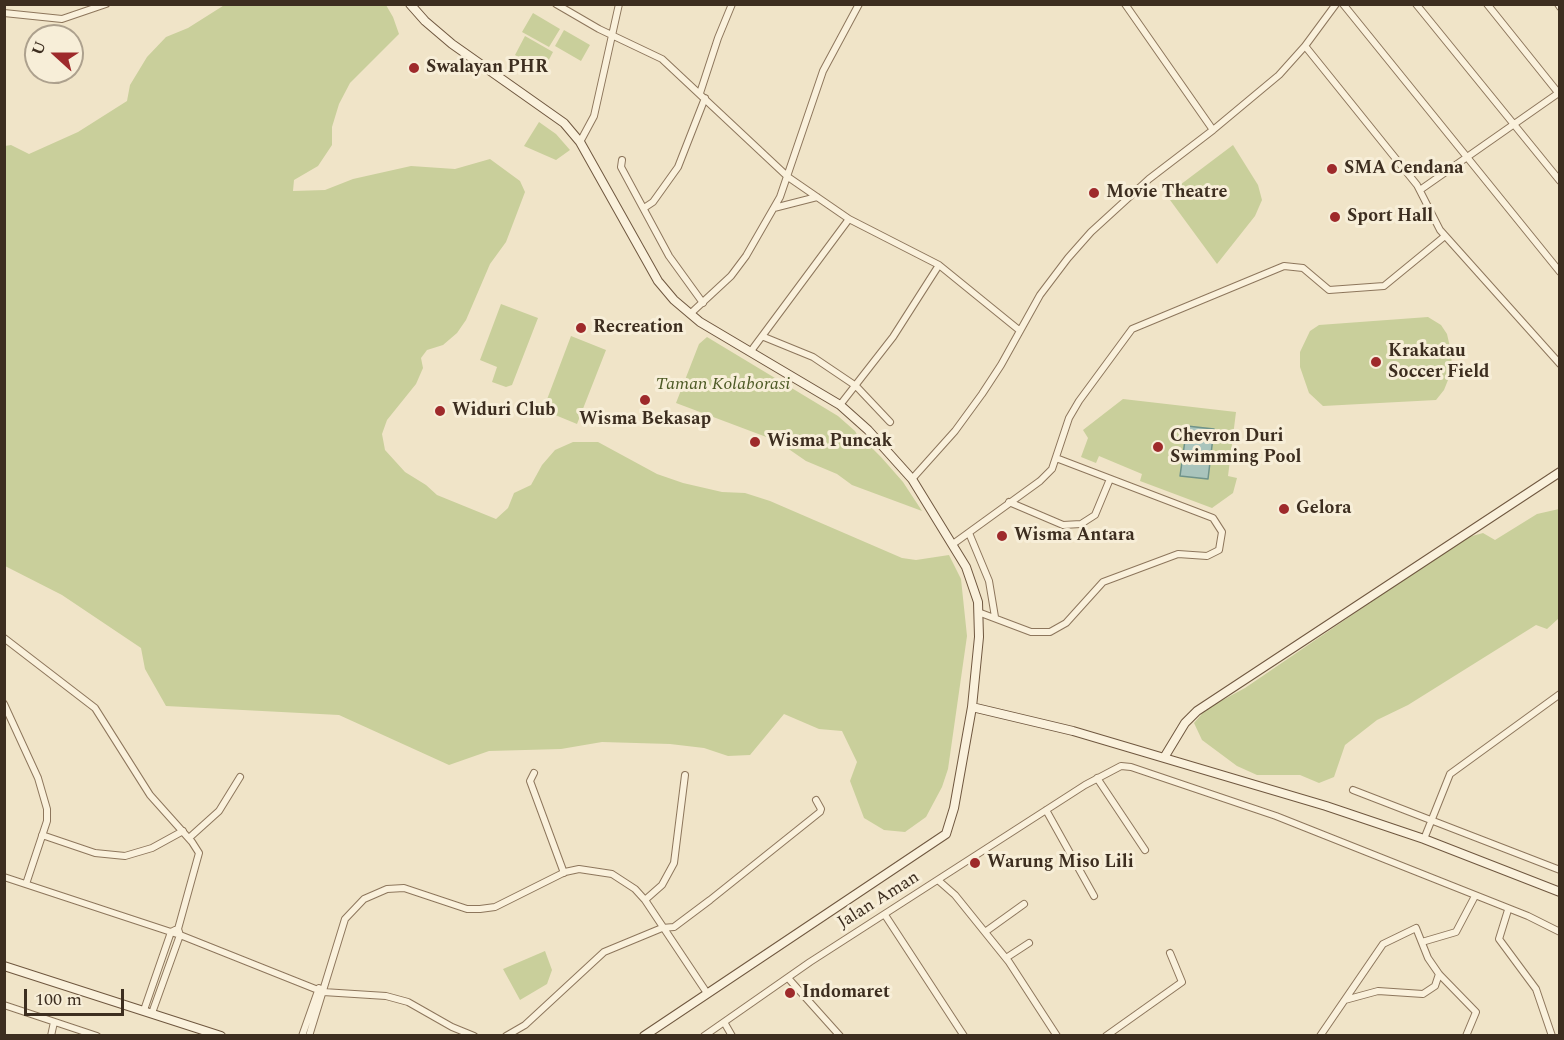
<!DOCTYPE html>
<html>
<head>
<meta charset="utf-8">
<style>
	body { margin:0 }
	#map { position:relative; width:1564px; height:1040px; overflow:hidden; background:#f0e4c8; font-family:Spectral,serif }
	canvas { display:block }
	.frame { position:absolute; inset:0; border:6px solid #3d2e20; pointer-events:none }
	.north { position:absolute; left:24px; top:24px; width:60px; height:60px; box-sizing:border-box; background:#f7eed8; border:2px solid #ada18e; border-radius:50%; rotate:291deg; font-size:16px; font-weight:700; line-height:24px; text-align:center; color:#3d2e20 }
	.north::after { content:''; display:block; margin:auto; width:21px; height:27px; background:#9e2a2b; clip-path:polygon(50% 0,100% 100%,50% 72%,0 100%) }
	.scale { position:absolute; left:24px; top:989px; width:100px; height:27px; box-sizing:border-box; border:3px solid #3d2e20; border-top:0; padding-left:8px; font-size:18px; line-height:21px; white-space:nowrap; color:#3d2e20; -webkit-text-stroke:4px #f7eed8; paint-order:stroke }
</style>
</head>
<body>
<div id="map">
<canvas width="1564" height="1040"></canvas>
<div class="frame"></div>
<div class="north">U</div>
<div class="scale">100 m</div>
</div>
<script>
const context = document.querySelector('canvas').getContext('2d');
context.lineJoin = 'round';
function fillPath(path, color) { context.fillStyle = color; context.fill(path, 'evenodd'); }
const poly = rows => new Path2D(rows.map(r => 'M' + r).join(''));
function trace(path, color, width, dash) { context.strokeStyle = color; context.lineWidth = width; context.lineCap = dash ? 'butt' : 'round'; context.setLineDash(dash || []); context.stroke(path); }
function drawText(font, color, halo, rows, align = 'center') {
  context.font = font + ' Spectral,serif'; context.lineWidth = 6; context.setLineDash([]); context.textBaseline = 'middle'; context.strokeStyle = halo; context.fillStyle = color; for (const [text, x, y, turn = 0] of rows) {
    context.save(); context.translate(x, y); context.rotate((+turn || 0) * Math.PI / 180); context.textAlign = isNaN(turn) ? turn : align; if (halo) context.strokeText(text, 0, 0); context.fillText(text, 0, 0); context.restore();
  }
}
fillPath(poly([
	[226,4,386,5,393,17,399,34,350,83,339,104,332,127,332,145,318,166,294,180,293,191,325,190,353,179,411,166,455,169,490,159,520,181,525,192,506,242,490,264,466,320,457,333,443,345,427,350,421,358,423,368,416,384,387,420,382,434,385,450,405,472,426,485,437,495,496,519,508,508,514,493,531,485,542,465,555,450,573,442,598,442,657,474,683,483,722,492,745,493,770,501,902,558,916,560,949,555,961,579,967,636,948,769,942,787,926,817,905,832,884,830,864,818,850,781,857,762,842,731,819,729,784,714,750,755,728,756,704,748,670,744,602,742,561,749,489,751,449,765,339,715,166,706,145,669,141,648,62,595,5,566,5,146,11,145,29,154,78,132,127,101,130,85,147,57,166,37,188,28],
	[533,13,560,29,549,47,522,32],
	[564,30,590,45,581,61,555,46],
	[525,36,553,52,543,71,515,55],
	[539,122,556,134,570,150,556,160,524,146],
	[1233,145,1258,185,1262,200,1255,216,1217,264,1170,200,1172,191],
	[501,304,538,318,512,385,506,387,492,382,497,367,480,360],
	[1428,317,1441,325,1447,334,1452,356,1450,375,1444,390,1436,400,1323,406,1309,393,1300,367,1300,352,1310,331,1319,325],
	[571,336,606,350,577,424,543,410],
	[707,337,838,416,855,431,861,442,869,445,881,457,903,482,922,511,852,485,837,474,806,461,777,441,676,403,699,344],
	[1123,399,1236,412,1228,476,1237,478,1233,493,1212,508,1140,481,1142,474,1099,456,1096,463,1081,457,1088,438,1083,430],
	[1559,509,1559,618,1547,629,1536,625,1408,705,1377,720,1345,745,1334,777,1319,783,1300,775,1257,775,1237,766,1202,740,1194,723,1206,709,1245,688,1465,538,1483,533,1495,540,1537,514],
	[545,951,552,970,547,984,520,1000,503,969]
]), '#c9cf9b');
const water = poly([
	[1187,426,1214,429,1208,479,1180,476,1187,426]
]);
fillPath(water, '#a9c4bc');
trace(water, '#6f938a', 1.5);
const street = poly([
	[556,4,599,29,662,59,788,177,849,219,939,265,1019,330],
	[1125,4,1213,130,1279,75,1305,46,1417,185,1440,230,1560,364],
	[1343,4,1560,272],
	[1416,4,1560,181],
	[1487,4,1560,95],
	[1558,4,1560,7],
	[4,13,62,19,106,4],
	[1305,46,1336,4],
	[700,93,718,38,732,4],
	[580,142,594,116,619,4],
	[622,160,621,167,669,256,703,303],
	[1420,190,1560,92],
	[644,208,653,202,678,167,705,98],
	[774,208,817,197],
	[690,314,731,276,746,256,780,197,823,71,859,4],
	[764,337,813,357,856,386,890,422],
	[751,351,849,219],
	[840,405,893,337,939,265],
	[912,479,955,431,982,394,1001,365,1040,295,1068,258,1091,232,1149,179,1213,130],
	[1009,502,1063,525,1081,524,1095,515,1110,479],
	[969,533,989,581,995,617],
	[953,544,1040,481,1052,469,1069,418,1079,401,1132,329,1284,266,1303,268,1329,290,1384,286,1445,236],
	[978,612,1031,632,1050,632,1066,623,1103,582,1178,554,1207,556,1219,550,1222,532,1213,518,1056,458],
	[4,638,95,708,150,795,192,842,199,853,178,929,180,935,152,1013],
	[4,704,38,778,47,809,47,821,26,884],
	[534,773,530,781,564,873],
	[1097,778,1145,850],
	[1353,790,1560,870],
	[1046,810,1094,896],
	[42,835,95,853,125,856,152,848,183,831],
	[189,838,219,811,240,777],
	[1424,839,1450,774,1560,694],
	[4,877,180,935,323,992,386,996,408,1002,452,1027,474,1036],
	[939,881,955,895,1009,962,1057,1036],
	[645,900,662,885,674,863,685,775],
	[1508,910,1499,939,1536,989,1552,1036],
	[885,915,964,1036],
	[985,932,1024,904],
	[1422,942,1456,932,1475,896],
	[1006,958,1029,943],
	[788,978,840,1036],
	[1345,1000,1378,991,1423,994,1435,986,1439,974],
	[4,1005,97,1036],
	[144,1010,171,932,175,930],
	[724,1022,732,1036],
	[51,1036,54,1022],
	[302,1036,319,988],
	[309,1036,345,919,364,899,387,889,404,888,467,909,480,909,495,907,565,872,579,869,612,874,635,889,645,900,707,993],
	[506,1036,525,1025,604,952,662,928,674,927,710,900,820,812,821,809,816,800],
	[704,1036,810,962,1085,785,1121,766,1131,767,1276,816,1528,916,1560,932],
	[1106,1036,1182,982,1170,953],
	[1320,1036,1383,944,1416,928,1428,958,1439,974,1476,1012,1466,1036]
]);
const secondary = poly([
	[410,4,425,21,452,44,564,123,580,142,658,281,674,300,700,322,840,405,868,430,912,479,966,567,978,602,979,637,972,707,954,808,946,834,644,1036],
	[972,707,1073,731,1326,806,1424,839,1560,892],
	[1165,756,1185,723,1197,711,1560,472],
	[4,966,221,1036]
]);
trace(street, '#8d765c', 8);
trace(secondary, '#6f573f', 10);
trace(street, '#faf1dc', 6);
trace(secondary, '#faf1dc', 8);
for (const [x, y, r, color] of [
	[414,68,6,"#9e2a2b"],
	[1332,169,6,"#9e2a2b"],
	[1094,193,6,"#9e2a2b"],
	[1335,217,6,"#9e2a2b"],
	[581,328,6,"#9e2a2b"],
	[1376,362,6,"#9e2a2b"],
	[645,400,6,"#9e2a2b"],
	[440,411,6,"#9e2a2b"],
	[755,442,6,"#9e2a2b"],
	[1158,447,6,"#9e2a2b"],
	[1284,509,6,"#9e2a2b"],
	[1002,536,6,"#9e2a2b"],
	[975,863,6,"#9e2a2b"],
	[790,993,6,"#9e2a2b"]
]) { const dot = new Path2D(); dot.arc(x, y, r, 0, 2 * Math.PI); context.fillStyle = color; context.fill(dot); trace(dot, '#f7eed8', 2); }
drawText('bold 18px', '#3d2e20', '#f7eed8', [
	["Swalayan PHR",426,68],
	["SMA Cendana",1344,169],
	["Movie Theatre",1106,193],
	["Sport Hall",1347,217],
	["Recreation",593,328],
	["Krakatau",1388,352],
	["Soccer Field",1388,373],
	["Widuri Club",452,411],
	["Wisma Bekasap",645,420,"center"],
	["Chevron Duri",1170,437],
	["Swimming Pool",1170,458],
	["Wisma Puncak",767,442],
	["Gelora",1296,509],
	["Wisma Antara",1014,536],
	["Warung Miso Lili",987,863],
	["Indomaret",802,993]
], 'left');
drawText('italic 18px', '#4d5a26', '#f7eed8', [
	["Taman Kolaborasi",723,385]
]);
drawText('18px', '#3d2e20', '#f7eed8', [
	["Jalan Aman",879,901,-32]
]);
</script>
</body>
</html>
